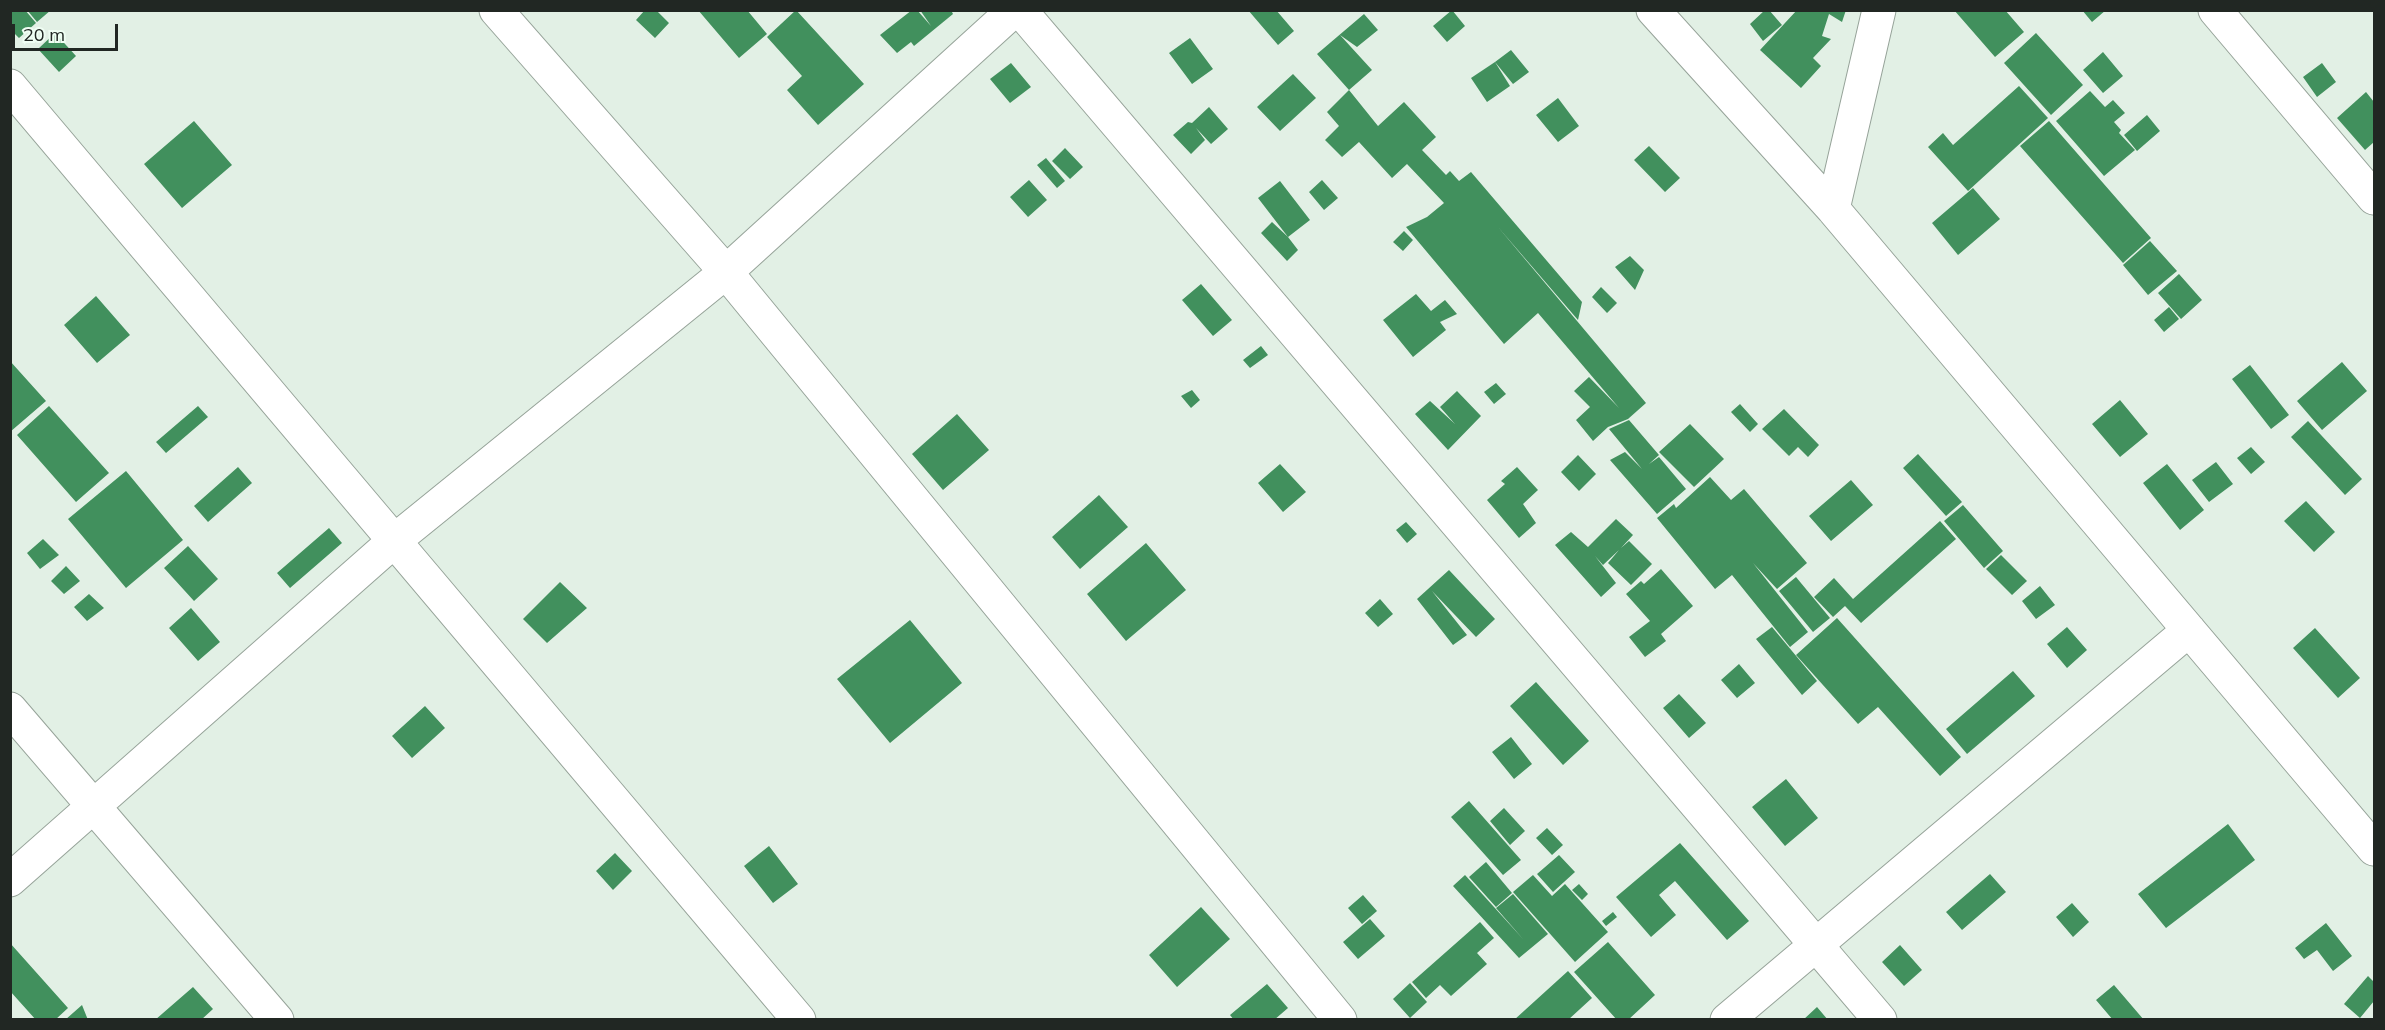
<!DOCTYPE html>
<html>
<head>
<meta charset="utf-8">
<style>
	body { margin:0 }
	#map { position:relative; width:2385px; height:1030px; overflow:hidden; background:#e2f0e5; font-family:Mulish,sans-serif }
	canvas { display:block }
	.frame { position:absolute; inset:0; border:12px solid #212723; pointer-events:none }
	.scale { position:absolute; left:12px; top:24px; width:106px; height:27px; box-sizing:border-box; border:3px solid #212723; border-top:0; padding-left:8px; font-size:18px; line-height:21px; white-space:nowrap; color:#212723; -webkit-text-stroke:4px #effef3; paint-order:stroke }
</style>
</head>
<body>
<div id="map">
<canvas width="2385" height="1030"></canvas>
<div class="frame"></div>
<div class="scale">20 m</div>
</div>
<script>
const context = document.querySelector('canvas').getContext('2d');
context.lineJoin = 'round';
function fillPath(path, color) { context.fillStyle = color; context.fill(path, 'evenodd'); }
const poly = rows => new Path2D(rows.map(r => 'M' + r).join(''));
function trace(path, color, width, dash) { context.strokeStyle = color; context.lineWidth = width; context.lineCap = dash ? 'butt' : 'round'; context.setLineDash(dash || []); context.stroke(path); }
fillPath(poly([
	[10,10,25,10,36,23,19,38,10,29],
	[27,10,51,10,37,22],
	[645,10,656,10,669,23,655,38,636,20],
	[698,10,747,10,767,34,739,58],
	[796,10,864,84,818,125,787,90,802,76,767,37],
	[912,10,917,10,931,26,920,10,951,10,953,14,914,46,911,42,897,53,880,35],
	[1248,10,1276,10,1294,31,1278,45],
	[1452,10,1465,26,1447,42,1433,26],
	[1765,10,1769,10,1782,25,1763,41,1750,24],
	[1797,10,1846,10,1842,22,1829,14,1822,36,1831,39,1813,58,1821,66,1801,88,1760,50],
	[1954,10,2005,10,2024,32,1995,57],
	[2082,10,2106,10,2092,22],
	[1364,14,1378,30,1357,47,1340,35,1372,70,1349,90,1317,54],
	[55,33,76,56,59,72,38,49],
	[2036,33,2083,85,2051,115,2004,63],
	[1190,38,1213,69,1192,84,1169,53],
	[1511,50,1529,72,1513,84,1495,62],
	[2103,52,2123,76,2103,93,2083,70],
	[1495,62,1510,86,1487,102,1471,78],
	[1011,63,1031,87,1010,103,990,79],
	[2322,63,2336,82,2317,97,2303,77],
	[1293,74,1316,98,1280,131,1257,107],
	[2019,86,2048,118,1968,191,1928,147,1943,133,1953,145],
	[1349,90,1378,126,1404,102,1436,137,1422,150,1446,175,1450,171,1459,181,1471,172,1582,302,1578,320,1498,227,1646,403,1628,419,1608,427,1593,441,1576,420,1590,407,1574,391,1589,377,1619,408,1538,313,1504,344,1406,227,1427,217,1444,203,1407,164,1392,178,1359,142,1342,157,1325,140,1339,126,1327,112],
	[2090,91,2105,107,2113,100,2125,113,2114,122,2121,130,2119,133,2135,150,2104,176,2056,121],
	[2366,92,2374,102,2374,142,2365,150,2337,118],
	[1558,98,1579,126,1558,142,1536,115],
	[1209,107,1228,129,1211,144,1196,128,1205,140,1191,154,1173,135,1188,122,1192,123],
	[2147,115,2160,131,2137,151,2124,135],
	[194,121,232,165,182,208,144,164],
	[2049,121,2151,238,2123,263,2020,146],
	[1649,146,1680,178,1665,192,1634,160],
	[1065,148,1083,167,1070,179,1052,161],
	[1046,158,1065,181,1057,188,1037,165],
	[1029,180,1047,200,1028,217,1010,197],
	[1322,180,1338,198,1324,210,1309,192],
	[1280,181,1310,220,1288,237,1298,250,1287,261,1261,233,1272,222,1288,237,1258,198],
	[1973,188,2000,219,1958,255,1932,223],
	[1404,231,1413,240,1403,251,1393,242],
	[2150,241,2177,271,2148,295,2123,265],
	[1630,256,1644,270,1635,290,1615,267],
	[2179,274,2202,300,2181,319,2158,293],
	[1201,284,1232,320,1213,336,1182,300],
	[1601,287,1617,303,1607,313,1592,297],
	[1416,294,1431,311,1445,300,1457,314,1440,322,1446,330,1413,357,1383,320],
	[96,296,130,335,97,363,64,325],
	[2169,307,2179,319,2164,332,2154,320],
	[1261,346,1268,355,1250,368,1243,360],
	[10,361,46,401,10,432],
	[2342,362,2367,391,2322,430,2297,401],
	[2250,365,2289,415,2271,429,2232,379],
	[1496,383,1506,394,1494,404,1484,392],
	[1192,390,1200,400,1191,408,1181,396],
	[1457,391,1481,416,1448,450,1415,414,1430,401,1455,424,1440,407],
	[2120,400,2148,434,2120,457,2092,424],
	[1740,404,1758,424,1750,432,1731,412],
	[49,406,109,473,76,502,17,435],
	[198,406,208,417,166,453,156,442],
	[1784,409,1819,445,1808,457,1798,447,1789,456,1762,429],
	[957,414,989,450,943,490,912,454],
	[1629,420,1659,455,1649,464,1659,457,1686,489,1657,514,1610,460,1625,452,1642,469,1609,429],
	[2308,421,2362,479,2345,495,2291,437],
	[1690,424,1724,459,1694,487,1659,452],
	[2251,447,2265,462,2251,474,2237,458],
	[1918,454,1962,502,1946,516,1903,468],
	[1578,455,1596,474,1579,491,1561,472],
	[2216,462,2233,484,2209,502,2192,480],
	[1280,464,1306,492,1283,512,1258,483],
	[2167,464,2204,510,2180,530,2143,483],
	[238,467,252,483,208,522,194,506],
	[1517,467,1538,490,1523,504,1536,523,1519,538,1487,500,1505,484,1501,481],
	[126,471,183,540,126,588,68,519],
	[1710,477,1731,500,1744,489,1807,563,1777,589,1753,563,1808,632,1790,647,1732,575,1715,589,1657,518,1674,504,1676,508],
	[1851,480,1873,505,1831,541,1809,516],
	[1099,495,1128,527,1080,569,1052,537],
	[2306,501,2335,532,2314,552,2284,521],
	[1963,505,2003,551,1984,568,1944,521],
	[1616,519,1633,535,1621,548,1629,541,1652,564,1631,585,1608,563,1619,550,1603,565,1595,556,1616,583,1601,597,1555,545,1571,532,1588,547],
	[1940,521,1956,539,1861,623,1845,606,1833,617,1814,597,1834,578,1853,599],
	[1406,522,1417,534,1407,543,1396,530],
	[329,528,342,543,290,588,277,573],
	[43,539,59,555,40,569,27,553],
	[1146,543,1186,590,1126,641,1087,594],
	[188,546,218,579,194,601,164,568],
	[2001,555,2027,581,2012,595,1986,569],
	[66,566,80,581,64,594,51,581],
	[1661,569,1693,606,1661,634,1666,641,1645,657,1629,637,1650,621,1626,594,1641,581,1644,584],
	[1449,570,1495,619,1476,637,1432,591,1467,635,1453,645,1417,599],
	[1796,577,1830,618,1813,632,1779,591],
	[560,582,587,608,547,643,523,619],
	[2040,586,2055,605,2036,619,2022,601],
	[89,594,104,608,87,621,74,607],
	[1380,599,1393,614,1378,627,1365,613],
	[191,608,220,642,198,661,169,628],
	[1837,618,1961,757,1940,776,1878,707,1858,724,1796,655],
	[910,620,962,683,890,743,837,679],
	[1772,627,1817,681,1802,695,1756,639],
	[2067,627,2087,650,2067,668,2047,644],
	[2315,628,2360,678,2338,698,2293,648],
	[1739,664,1755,683,1737,698,1721,680],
	[2013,671,2035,696,1967,754,1946,729],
	[1536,682,1589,741,1563,765,1510,706],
	[1679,694,1706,723,1689,738,1663,708],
	[425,706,445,728,412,758,392,736],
	[1511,737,1532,764,1514,779,1492,752],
	[1786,779,1818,818,1785,846,1752,807],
	[1469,801,1521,860,1503,875,1451,817],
	[1504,808,1525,831,1510,845,1490,821],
	[2228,824,2255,860,2166,928,2138,894],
	[1547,828,1563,845,1552,855,1536,838],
	[1680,843,1749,921,1727,940,1675,881,1659,895,1676,915,1651,937,1616,897],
	[769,846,798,884,773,903,744,866],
	[615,853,632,871,613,890,596,871],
	[1559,855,1575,872,1553,892,1537,874],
	[1486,862,1512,893,1496,907,1469,877],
	[1990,874,2006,892,1962,930,1946,912],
	[1465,875,1523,939,1496,908,1513,894,1548,934,1519,958,1453,886],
	[1533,875,1552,896,1565,884,1608,932,1575,962,1513,892],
	[1579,884,1588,894,1582,900,1572,890],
	[1363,895,1377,911,1362,924,1348,908],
	[2072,903,2089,922,2073,937,2056,917],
	[1201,907,1230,939,1177,987,1149,955],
	[1613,912,1617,917,1606,926,1602,921],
	[1370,919,1385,936,1358,959,1343,942],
	[1480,922,1494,938,1477,953,1487,964,1451,996,1440,985,1426,998,1412,982],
	[2326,923,2352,956,2333,971,2317,950,2304,959,2295,948],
	[1608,942,1655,995,1628,1020,1617,1020,1574,972],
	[10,943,68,1008,55,1020,36,1020,10,991],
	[1900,945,1922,970,1904,986,1882,962],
	[1568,971,1592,998,1568,1020,1514,1020],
	[2368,976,2374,982,2374,1001,2360,1018,2344,1004],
	[1410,983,1427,1002,1410,1018,1393,999],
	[1267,984,1288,1008,1274,1020,1234,1020,1230,1015],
	[2114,985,2144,1020,2113,1020,2096,1000],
	[193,987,213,1009,201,1020,155,1020],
	[82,1005,88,1020,65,1020],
	[1817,1007,1828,1020,1803,1020]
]), '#41905d');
const minor = poly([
	[496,10,726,272,1340,1020],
	[1020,10,1880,1020],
	[1653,10,1833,209,2374,849],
	[2215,10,2374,198],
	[10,86,799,1020],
	[1833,209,1879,10],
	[10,709,277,1020],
	[10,880,394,541,726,272,1014,10],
	[1727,1020,2189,630]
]);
trace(minor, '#96a399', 35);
trace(minor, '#fff', 33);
</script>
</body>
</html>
